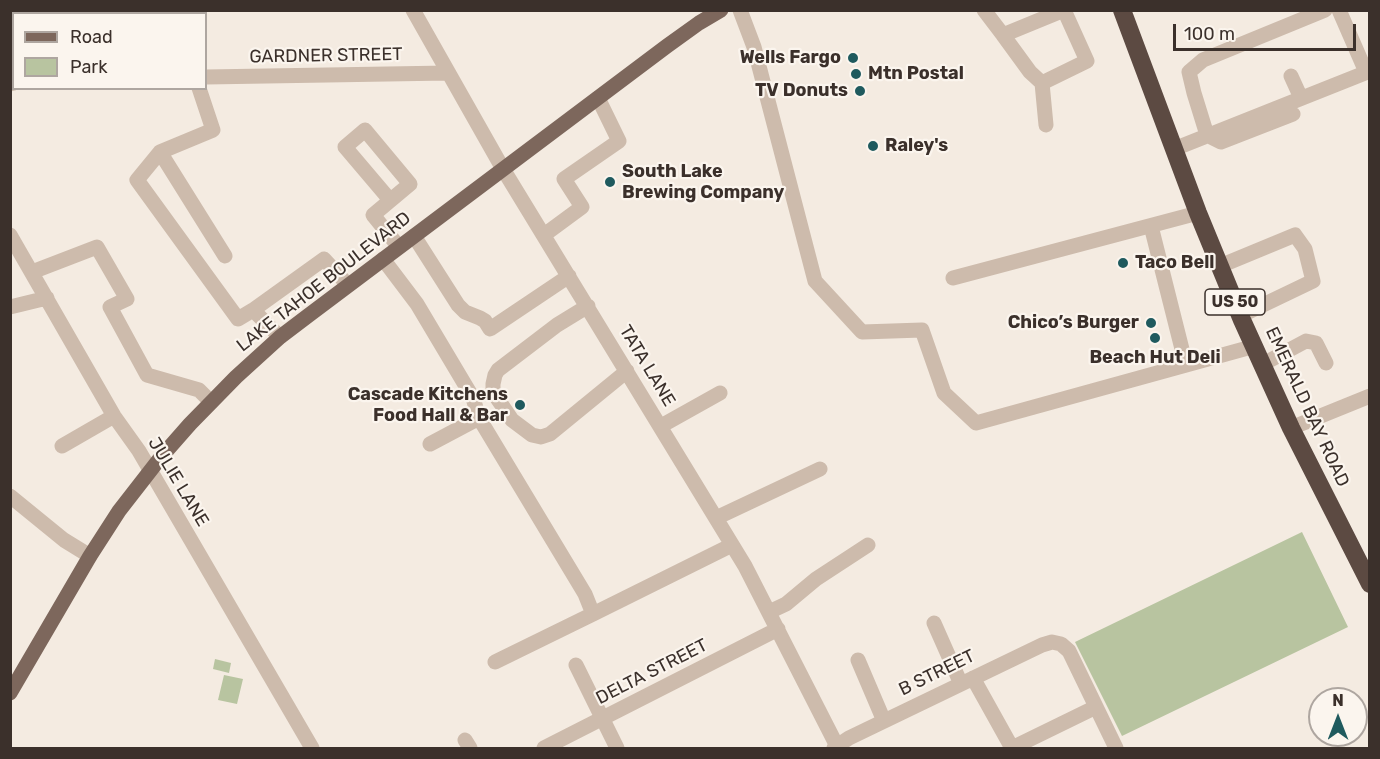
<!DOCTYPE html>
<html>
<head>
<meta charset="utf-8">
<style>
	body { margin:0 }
	#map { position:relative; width:1380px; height:759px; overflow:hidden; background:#f4ebe1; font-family:Rubik,sans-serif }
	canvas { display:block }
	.frame { position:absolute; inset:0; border:12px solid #3b302b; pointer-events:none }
	.legend { position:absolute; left:12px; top:12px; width:195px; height:78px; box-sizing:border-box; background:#fbf5ee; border:2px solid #aea6a0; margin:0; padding:8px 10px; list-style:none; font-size:18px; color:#3b302b }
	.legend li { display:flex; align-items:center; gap:12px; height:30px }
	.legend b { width:30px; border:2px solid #aea6a0 }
	.north { position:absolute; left:1308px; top:687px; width:60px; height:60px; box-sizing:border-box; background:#fbf5ee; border:2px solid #aea6a0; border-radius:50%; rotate:0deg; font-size:16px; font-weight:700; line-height:24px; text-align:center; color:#3b302b }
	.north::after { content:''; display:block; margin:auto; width:21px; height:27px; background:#1f5a5e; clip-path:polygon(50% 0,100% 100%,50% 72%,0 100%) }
	.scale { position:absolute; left:1173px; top:24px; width:183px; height:27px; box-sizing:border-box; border:3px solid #3b302b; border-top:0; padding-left:8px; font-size:18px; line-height:21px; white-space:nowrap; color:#3b302b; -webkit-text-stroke:4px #fbf5ee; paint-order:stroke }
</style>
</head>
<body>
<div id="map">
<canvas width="1380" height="759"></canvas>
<div class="frame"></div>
<ul class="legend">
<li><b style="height:8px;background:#7d675c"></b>Road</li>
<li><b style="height:16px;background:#b8c4a0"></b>Park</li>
</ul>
<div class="north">N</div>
<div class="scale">100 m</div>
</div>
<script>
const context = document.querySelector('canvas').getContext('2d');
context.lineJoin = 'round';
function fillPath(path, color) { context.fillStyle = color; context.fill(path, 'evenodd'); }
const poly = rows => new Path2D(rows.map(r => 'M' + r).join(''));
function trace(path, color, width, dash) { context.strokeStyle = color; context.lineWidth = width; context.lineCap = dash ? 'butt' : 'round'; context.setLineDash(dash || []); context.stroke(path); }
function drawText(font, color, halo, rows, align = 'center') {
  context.font = font + ' Rubik,sans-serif'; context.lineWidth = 4.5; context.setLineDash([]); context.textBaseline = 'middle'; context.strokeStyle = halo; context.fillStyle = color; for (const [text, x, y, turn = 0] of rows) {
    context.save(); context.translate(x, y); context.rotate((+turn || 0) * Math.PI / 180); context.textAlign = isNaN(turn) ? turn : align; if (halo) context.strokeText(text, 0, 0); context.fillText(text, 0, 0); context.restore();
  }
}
fillPath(poly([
	[1302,532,1348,627,1122,736,1075,642],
	[215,659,231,663,229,673,213,669],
	[224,675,243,679,237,704,218,700]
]), '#b8c4a0');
trace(poly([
	[170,10,173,14],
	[413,10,503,169,745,566,838,748],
	[740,10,754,47,815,281,862,332,922,330,944,393,976,423,1255,346],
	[984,10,1003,35],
	[1064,10,1087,61,1042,83,1030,72,1003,35,1064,10],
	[1339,10,1366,72],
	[1291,76,1301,98],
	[206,77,448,73],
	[1042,83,1046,125],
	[10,84,14,83],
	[1293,114,1221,142,1207,135,1194,93,1189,72,1203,60,1325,10],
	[1174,149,1370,71],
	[160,152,213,130,199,88],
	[390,200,345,147,365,130,410,184,373,215,399,247],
	[1151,226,1186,365],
	[10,235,114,416,139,451,312,748],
	[544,235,582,207,564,179,619,141,598,98],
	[414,236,458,305,465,312,480,318,485,321,490,329,569,276],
	[225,256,160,152,137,180,238,319,253,310,280,337],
	[383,259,417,304,473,398,479,418,430,444],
	[1220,266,1295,235,1305,249,1313,281,1240,316],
	[32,272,97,247,127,299,110,307,147,375,199,390,211,402],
	[953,278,1198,213],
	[588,306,557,325,498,370,495,375,493,384,493,391,497,398,512,420,532,435,541,437,550,434,627,371],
	[10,307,47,298],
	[253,310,324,259,348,285],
	[1263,364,1306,341,1316,343,1326,363],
	[479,418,585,594,593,614,732,545],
	[661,426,720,393],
	[1291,428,1370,396],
	[62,446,114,416],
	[10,496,64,540,90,556],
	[716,518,820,469],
	[769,612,786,604,816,579,868,545],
	[934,623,961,684],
	[858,660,884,721],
	[495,662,593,614],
	[576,665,617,748],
	[973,678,1012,748,1096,707],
	[465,740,470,748],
	[544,748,778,629],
	[834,748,849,738,1042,645,1052,642,1061,644,1069,651,1116,748]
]), '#cdbbac', 15);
trace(poly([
	[10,693,90,556,119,511,161,457,190,424,236,377,280,337,309,315,667,46,699,23,721,10]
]), '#7d675c', 15);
trace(poly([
	[1122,10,1198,213,1242,320,1291,428,1370,584]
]), '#5c4a42', 18);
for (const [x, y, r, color] of [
	[853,58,6,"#1f5a5e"],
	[856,74,6,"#1f5a5e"],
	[860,91,6,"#1f5a5e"],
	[873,146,6,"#1f5a5e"],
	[610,182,6,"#1f5a5e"],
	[1123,263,6,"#1f5a5e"],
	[1151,323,6,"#1f5a5e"],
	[1155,338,6,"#1f5a5e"],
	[520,405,6,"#1f5a5e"]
]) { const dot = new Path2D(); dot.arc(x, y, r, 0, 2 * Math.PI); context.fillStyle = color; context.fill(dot); trace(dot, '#fbf5ee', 2); }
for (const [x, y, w] of [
	[1235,302,60]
]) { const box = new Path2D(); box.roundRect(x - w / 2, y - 13, w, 26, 4.5); context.fillStyle = '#fbf5ee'; context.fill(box); trace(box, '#3b302b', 1.5); }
drawText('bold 16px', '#3b302b', null, [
	["US 50",1235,302]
]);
drawText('18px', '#3b302b', '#fbf5ee', [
	["GARDNER STREET",326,56,-1],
	["LAKE TAHOE BOULEVARD",324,282,-38],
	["TATA LANE",647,366,59],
	["EMERALD BAY ROAD",1307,407,65],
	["JULIE LANE",178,482,59],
	["DELTA STREET",652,672,-27],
	["B STREET",937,673,-26]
]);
drawText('bold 18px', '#3b302b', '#fbf5ee', [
	["Wells Fargo",841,58],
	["Mtn Postal",868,74,"left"],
	["TV Donuts",848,91],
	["Raley's",885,146,"left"],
	["South Lake",622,172,"left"],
	["Brewing Company",622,193,"left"],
	["Taco Bell",1135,263,"left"],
	["Chico’s Burger",1139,323],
	["Beach Hut Deli",1155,358,"center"],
	["Cascade Kitchens",508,395],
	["Food Hall & Bar",508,416]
], 'right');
</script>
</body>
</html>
